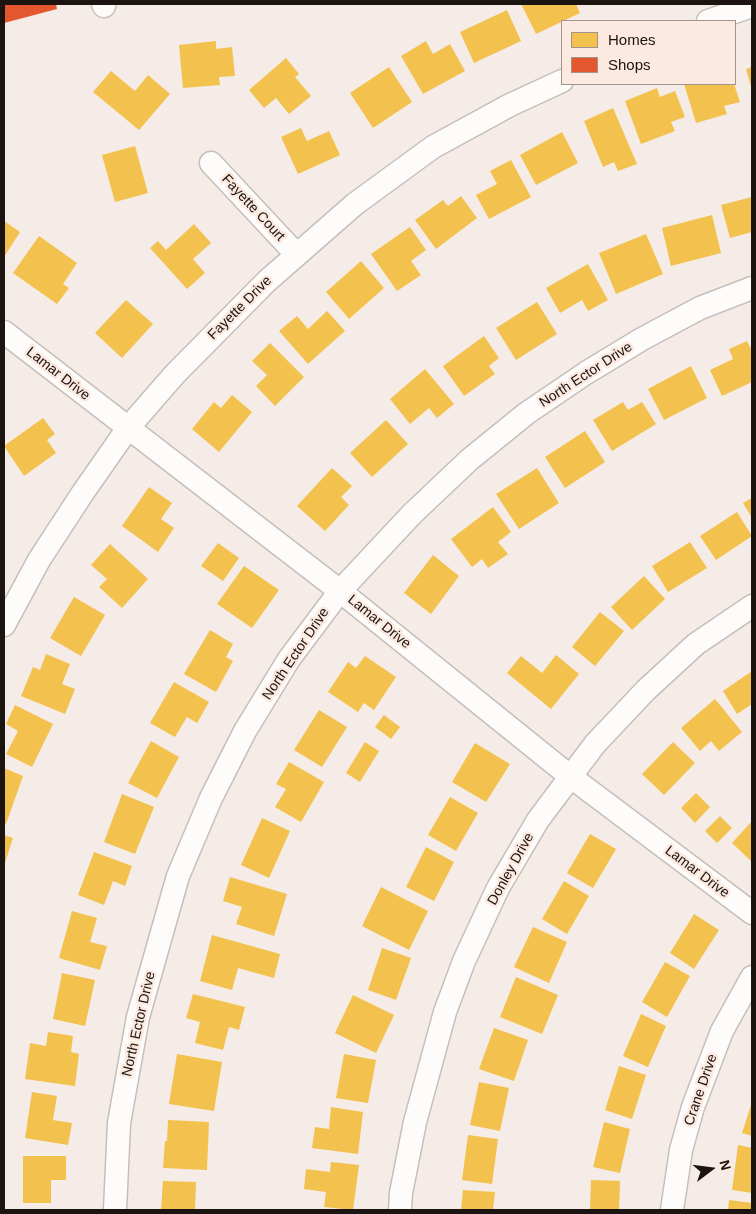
<!DOCTYPE html>
<html>
<head>
<meta charset="utf-8">
<style>
	body { margin:0 }
	#map { position:relative; width:756px; height:1214px; overflow:hidden; background:#f6ece7; font-family:Arial,sans-serif }
	canvas { display:block }
	.frame { position:absolute; inset:0; border:5px solid #1b1410; pointer-events:none }
	.legend { position:absolute; left:561px; top:20px; width:175px; height:65px; box-sizing:border-box; background:#fceae1; border:1px solid #a2948d; margin:0; padding:6px 9px; list-style:none; font-size:15px; color:#1b1410 }
	.legend li { display:flex; align-items:center; gap:10px; height:25px }
	.legend b { width:25px; border:1px solid #a2948d }
	.north { position:absolute; left:686px; top:1144px; width:50px; height:50px; -webkit-text-stroke:4px #fceae1; paint-order:stroke; rotate:75deg; font-size:14px; font-weight:700; line-height:20px; text-align:center; color:#1b1410 }
	.north::after { content:''; display:block; margin:auto; width:18px; height:22px; background:#1b1410; clip-path:polygon(50% 0,100% 100%,50% 72%,0 100%) }
</style>
</head>
<body>
<div id="map">
<canvas width="756" height="1214"></canvas>
<div class="frame"></div>
<ul class="legend">
<li><b style="height:14px;background:#f2c14e"></b>Homes</li>
<li><b style="height:14px;background:#e4572e"></b>Shops</li>
</ul>
<div class="north">N</div>
</div>
<script>
const context = document.querySelector('canvas').getContext('2d');
context.lineJoin = 'round';
function fillPath(path, color) { context.fillStyle = color; context.fill(path, 'evenodd'); }
const poly = rows => new Path2D(rows.map(r => 'M' + r).join(''));
function trace(path, color, width, dash) { context.strokeStyle = color; context.lineWidth = width; context.lineCap = dash ? 'butt' : 'round'; context.setLineDash(dash || []); context.stroke(path); }
function drawText(font, color, halo, rows, align = 'center') {
  context.font = font + ' Arial,sans-serif'; context.lineWidth = 5; context.setLineDash([]); context.textBaseline = 'middle'; context.strokeStyle = halo; context.fillStyle = color; for (const [text, x, y, turn = 0] of rows) {
    context.save(); context.translate(x, y); context.rotate((+turn || 0) * Math.PI / 180); context.textAlign = isNaN(turn) ? turn : align; if (halo) context.strokeText(text, 0, 0); context.fillText(text, 0, 0); context.restore();
  }
}
fillPath(poly([
	[521,4,576,4,580,13,536,34],
	[507,10,521,41,474,63,460,32],
	[216,41,216,49,232,47,235,76,219,77,220,85,183,88,179,45],
	[426,41,433,54,450,44,465,71,423,94,401,56],
	[286,58,299,74,295,77,311,96,289,114,276,98,264,108,249,90],
	[389,67,412,102,373,128,350,93],
	[752,67,752,90,746,69],
	[111,71,135,91,148,75,170,94,139,130,93,92],
	[684,84,734,84,740,102,724,106,727,114,696,123],
	[657,88,660,97,675,91,685,117,671,122,675,131,641,144,625,101],
	[613,108,637,164,618,171,614,162,603,167,584,121],
	[301,128,307,141,329,131,340,155,298,174,281,137],
	[562,132,578,163,536,185,520,155],
	[135,146,148,193,115,202,102,155],
	[511,160,531,197,489,219,476,195,497,184,490,171],
	[461,196,477,218,436,249,415,220,443,200,448,206],
	[752,197,752,232,730,238,721,205],
	[712,215,721,253,671,266,662,228],
	[4,221,20,232,4,257],
	[194,224,211,243,193,259,205,273,187,289,150,248,158,241,166,250],
	[410,227,426,250,411,261,421,275,397,291,371,254],
	[646,234,663,274,616,294,599,253],
	[39,236,77,263,63,284,69,288,57,304,13,273],
	[361,261,384,288,349,319,326,292],
	[588,264,608,300,588,311,582,300,560,313,546,288],
	[126,300,153,324,122,358,95,333],
	[537,302,557,334,516,360,496,328],
	[327,311,345,331,308,364,279,331,297,316,308,329],
	[484,336,499,358,489,366,495,374,464,396,443,366],
	[747,341,752,351,752,382,722,396,710,370,733,359,729,349],
	[270,343,304,377,275,406,256,386,267,375,252,361],
	[691,366,707,398,664,420,648,389],
	[425,369,454,404,437,418,429,408,410,424,390,399],
	[232,395,252,412,219,452,192,429,214,402,221,408],
	[623,402,628,410,642,402,656,424,612,451,593,420],
	[43,418,55,434,47,440,56,453,24,476,4,446],
	[386,420,408,444,372,477,350,453],
	[585,431,605,462,565,488,545,457],
	[332,468,352,486,341,497,349,505,325,531,297,506],
	[537,468,559,503,519,529,496,494],
	[149,487,172,503,161,519,174,528,158,552,122,526],
	[752,498,752,518,743,503],
	[493,507,511,532,498,542,508,554,488,568,482,559,472,567,451,539],
	[737,512,752,536,716,560,700,536],
	[690,542,707,568,668,592,652,566],
	[218,543,239,558,223,581,201,566],
	[110,544,148,579,122,608,99,587,107,579,91,565],
	[433,555,459,576,431,614,404,593],
	[244,566,279,590,252,628,217,604],
	[644,576,665,599,632,630,611,607],
	[74,597,105,615,81,656,50,638],
	[600,612,624,631,595,666,572,647],
	[210,630,233,644,226,657,233,661,216,692,184,674],
	[46,654,70,664,62,684,75,689,65,714,21,696,33,667,40,670],
	[556,655,579,674,551,709,507,673,521,656,542,673],
	[365,656,396,677,374,710,364,703,358,712,328,692,348,662,356,668],
	[752,671,752,704,737,714,723,691],
	[174,682,209,702,197,723,187,717,175,737,150,723],
	[715,699,742,732,719,751,711,741,700,751,681,728],
	[15,705,53,724,32,767,6,754,18,731,6,724],
	[319,710,347,727,322,767,294,750],
	[384,715,400,727,391,739,375,727],
	[151,741,179,757,157,798,128,783],
	[365,742,379,751,360,782,346,773],
	[673,742,695,763,664,795,642,774],
	[475,743,510,764,486,802,452,782],
	[289,762,324,782,301,822,275,807,286,789,276,784],
	[4,768,23,776,6,824,4,823],
	[696,793,710,807,695,823,681,808],
	[122,794,154,807,135,854,104,842],
	[450,797,478,813,456,851,428,835],
	[720,816,732,828,717,843,705,831],
	[262,818,290,831,269,878,241,865],
	[752,821,752,862,732,843],
	[590,834,616,849,593,888,567,873],
	[4,835,13,838,4,866],
	[426,847,454,862,434,901,406,887],
	[94,852,132,866,125,886,113,881,104,905,78,895],
	[230,877,287,894,274,936,236,924,242,907,223,901],
	[564,881,589,896,567,934,542,919],
	[381,887,428,911,409,950,362,926],
	[72,911,97,918,90,942,107,946,100,970,59,958],
	[694,914,719,930,694,969,670,953],
	[533,927,567,942,549,983,514,967],
	[212,935,280,954,274,978,238,968,232,990,200,981],
	[382,948,411,958,396,1000,368,990],
	[665,962,690,976,667,1017,642,1002],
	[62,973,95,980,85,1026,53,1019],
	[516,977,558,995,542,1034,500,1017],
	[193,994,245,1007,239,1030,229,1027,223,1050,195,1043,200,1022,186,1018],
	[353,995,394,1015,376,1053,335,1033],
	[641,1014,666,1026,648,1067,623,1056],
	[494,1028,528,1040,514,1081,479,1069],
	[48,1032,73,1036,71,1052,79,1054,75,1086,25,1079,30,1043,46,1046],
	[177,1054,222,1062,214,1111,169,1104],
	[344,1054,376,1060,368,1103,336,1098],
	[619,1066,646,1075,632,1119,605,1110],
	[479,1082,509,1088,500,1131,470,1125],
	[32,1092,57,1096,53,1120,72,1123,68,1145,25,1138],
	[752,1102,752,1136,742,1133],
	[331,1107,363,1112,358,1154,312,1148,315,1127,329,1129],
	[168,1120,209,1122,207,1170,163,1168,165,1141,167,1141],
	[604,1122,630,1129,620,1173,593,1167],
	[468,1135,498,1139,492,1184,462,1180],
	[738,1145,752,1148,752,1193,732,1190],
	[23,1156,66,1156,66,1180,51,1180,51,1203,23,1203],
	[331,1162,359,1165,353,1210,324,1207,326,1192,304,1189,306,1169,330,1172],
	[591,1180,620,1181,619,1210,590,1210],
	[163,1181,196,1182,195,1210,161,1210],
	[463,1190,495,1192,493,1210,461,1210],
	[729,1200,752,1203,752,1210,728,1210]
]), '#f2c14e');
fillPath(poly([
	[4,4,56,4,57,9,4,23]
]), '#e4572e');
const minor = poly([
	[103,4,104,6],
	[708,21,752,6],
	[211,163,296,254],
	[4,332,340,591,571,777,752,913],
	[4,625,39,560,82,494,128,428,175,374,267,281,355,204,433,147,510,105,562,81],
	[115,1210,119,1123,138,1017,178,876,211,798,245,731,289,659,340,591,412,514,469,460,527,413,586,373,642,339,700,308,752,288],
	[400,1210,401,1193,415,1122,445,1012,464,961,498,888,538,820,595,744,646,690,696,644,752,606],
	[672,1210,681,1150,693,1107,722,1031,752,977]
]);
trace(minor, '#c6beba', 25);
trace(minor, '#fefcfb', 22);
drawText('14px', '#1b1410', '#fceae1', [
	["Fayette Court",253,208,47],
	["Fayette Drive",240,308,-45],
	["Lamar Drive",58,374,38],
	["North Ector Drive",586,375,-33],
	["Lamar Drive",379,622,39],
	["North Ector Drive",296,654,-56],
	["Donley Drive",511,869,-61],
	["Lamar Drive",697,872,37],
	["North Ector Drive",139,1024,-77],
	["Crane Drive",701,1090,-71]
]);
</script>
</body>
</html>
